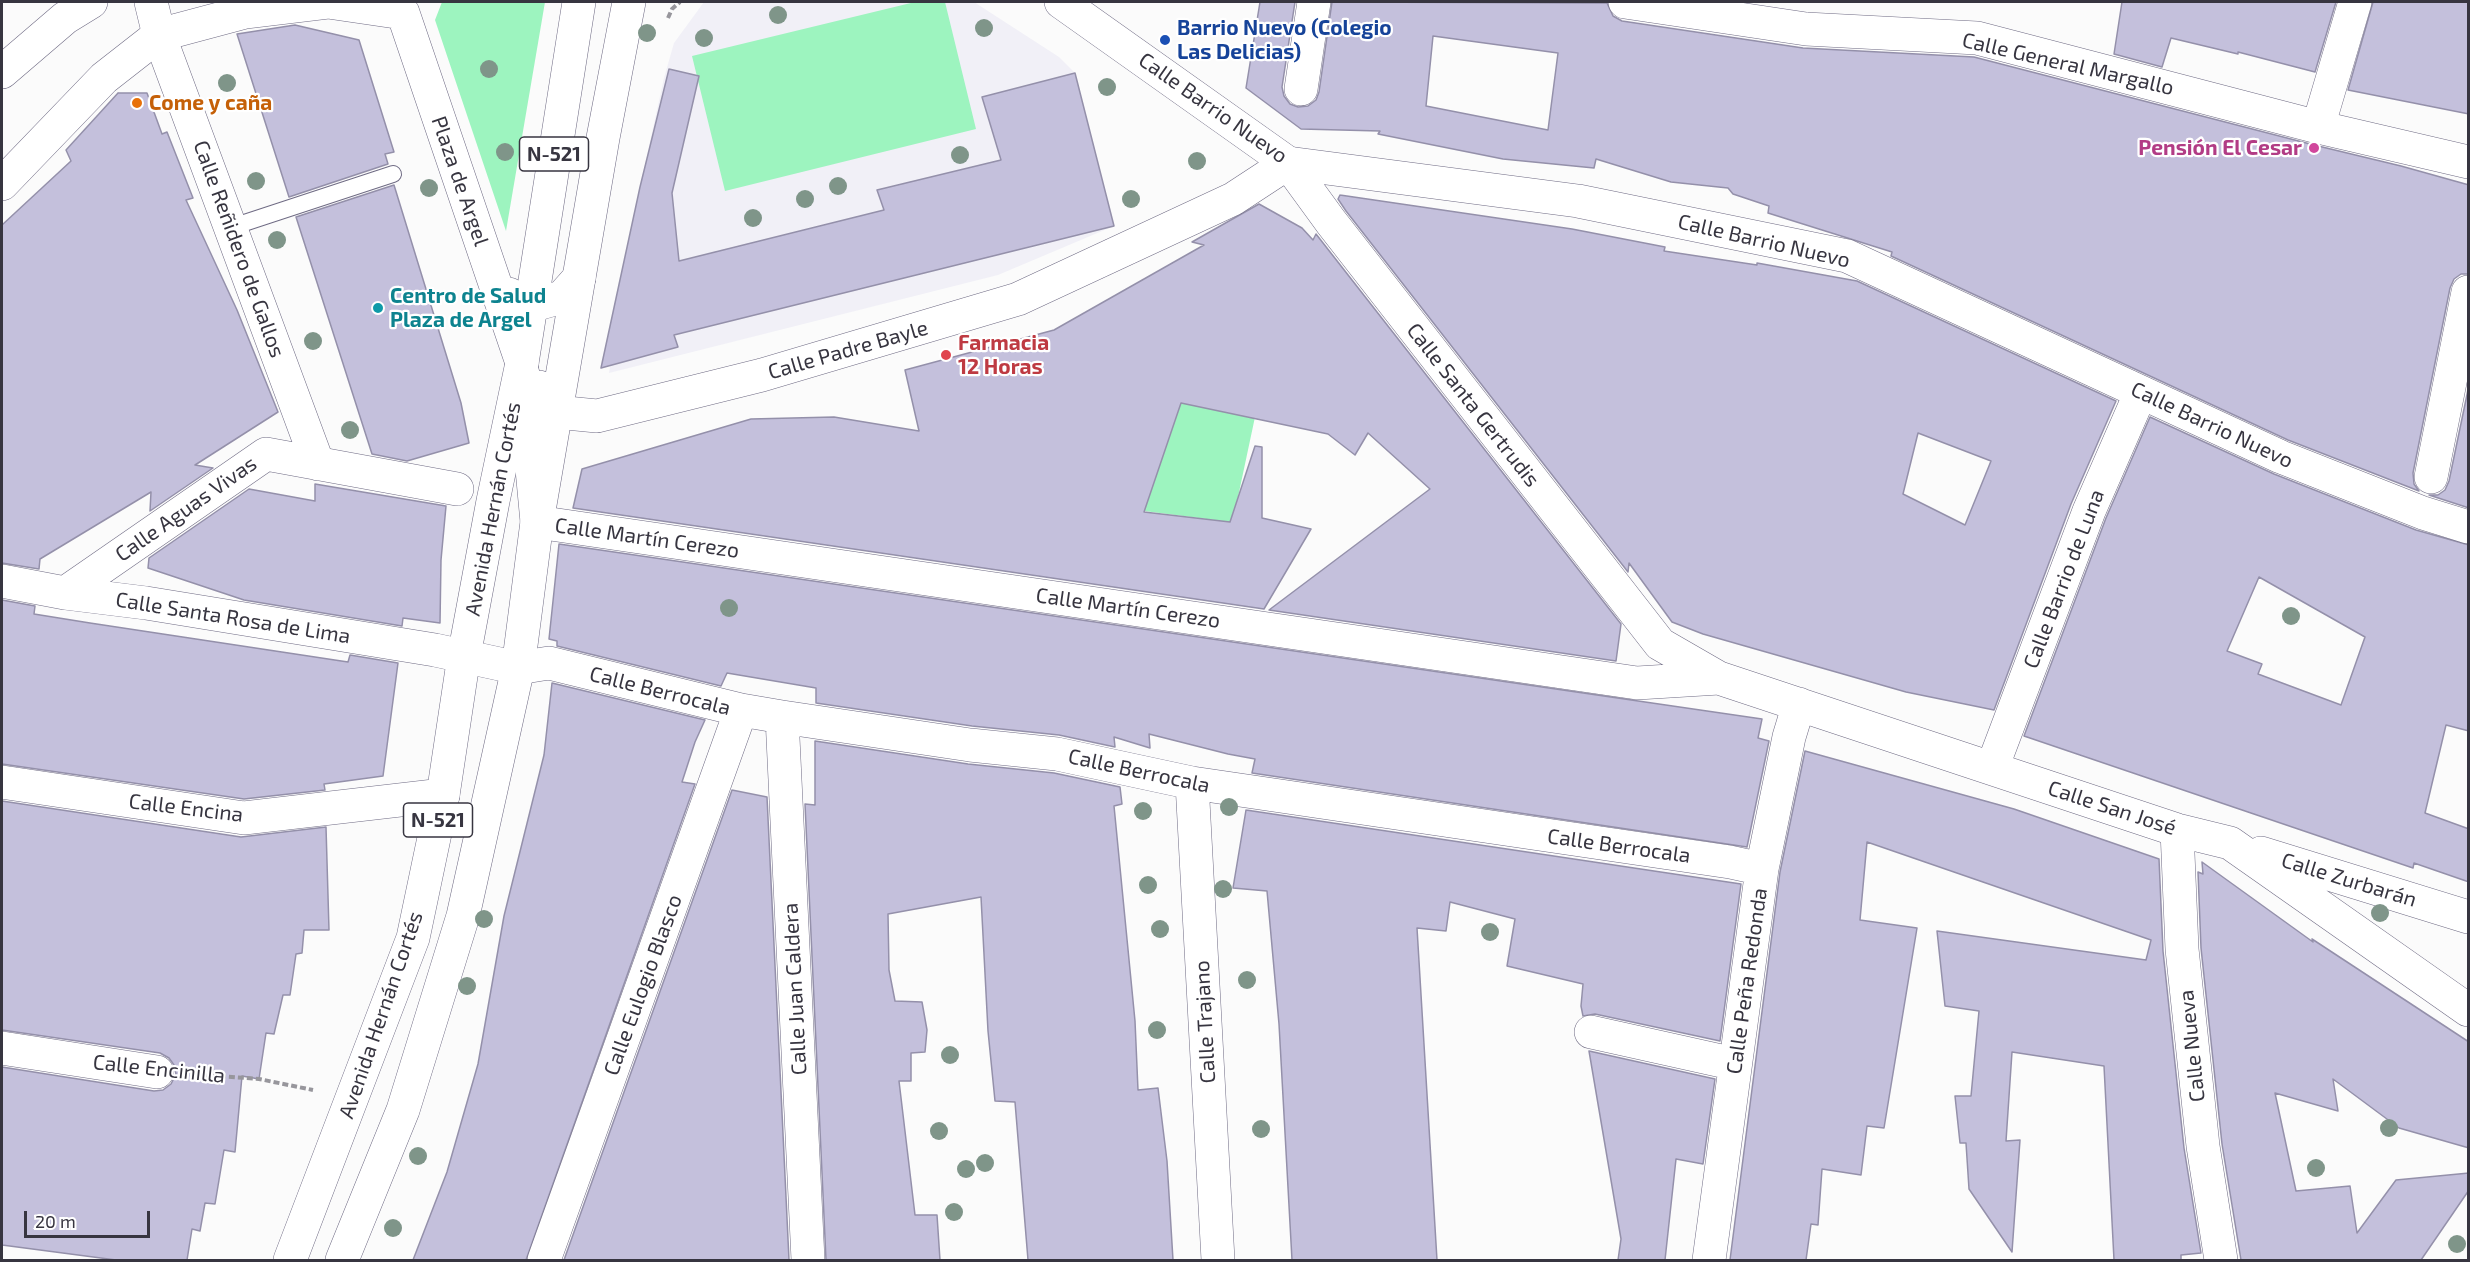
<!DOCTYPE html>
<html>
<head>
<meta charset="utf-8">
<style>
	body { margin:0 }
	#map { position:relative; width:2470px; height:1262px; overflow:hidden; background:#fbfbfb; font-family:"Exo 2",sans-serif }
	canvas { display:block }
	.frame { position:absolute; inset:0; border:3px solid #373540; pointer-events:none }
	.scale { position:absolute; left:24px; top:1211px; width:126px; height:27px; box-sizing:border-box; border:3px solid #373540; border-top:0; padding-left:8px; font-size:18px; line-height:21px; white-space:nowrap; color:#373540; -webkit-text-stroke:4px #fff; paint-order:stroke }
</style>
</head>
<body>
<div id="map">
<canvas width="2470" height="1262"></canvas>
<div class="frame"></div>
<div class="scale">20 m</div>
</div>
<script>
const context = document.querySelector('canvas').getContext('2d');
context.lineJoin = 'round';
function fillPath(path, color) { context.fillStyle = color; context.fill(path, 'evenodd'); }
const poly = rows => new Path2D(rows.map(r => 'M' + r).join(''));
function trace(path, color, width, dash) { context.strokeStyle = color; context.lineWidth = width; context.lineCap = dash ? 'butt' : 'round'; context.setLineDash(dash || []); context.stroke(path); }
function drawText(font, color, halo, rows, align = 'center') {
  context.font = font + ' "Exo 2",sans-serif'; context.lineWidth = 4.5; context.setLineDash([]); context.textBaseline = 'middle'; context.strokeStyle = halo; context.fillStyle = color; for (const [text, x, y, turn = 0] of rows) {
    context.save(); context.translate(x, y); context.rotate((+turn || 0) * Math.PI / 180); context.textAlign = isNaN(turn) ? turn : align; if (halo) context.strokeText(text, 0, 0); context.fillText(text, 0, 0); context.restore();
  }
}
fillPath(poly([
	[704,2,974,2,1059,57,1075,73,1114,226,998,275,609,373,640,187,664,78,674,43]
]), '#f1f0f7');
fillPath(poly([
	[442,2,545,2,506,231,435,20],
	[915,2,945,2,976,129,725,191,692,56],
	[1181,403,1255,417,1238,497,1230,522,1144,511]
]), '#9df4bf');
const building = poly([
	[1260,2,1295,2,1282,87,1284,96,1290,104,1298,107,1308,106,1316,100,1319,92,1332,2,1607,3,1613,16,1622,21,1803,48,1974,57,2314,145,2401,166,2469,185,2469,274,2461,274,2454,279,2450,288,2413,473,2414,484,2419,491,2288,440,1891,256,1892,252,1768,213,1769,206,1733,194,1728,188,1671,182,1596,159,1594,168,1503,159,1378,134,1380,131,1301,129,1246,88,1260,2],
	[1433,36,1558,53,1548,130,1426,106,1433,36],
	[2122,2,2336,2,2315,72,2238,52,2238,54,2171,38,2162,67,2114,54,2122,2],
	[2373,2,2469,2,2469,114,2348,90,2373,2],
	[295,25,359,40,394,152,385,154,388,164,289,197,237,34,295,25],
	[669,69,699,76,672,193,679,261,884,210,877,190,1001,160,982,97,1075,73,1114,226,674,335,678,347,601,368,640,187,669,69],
	[118,93,147,93,162,134,167,132,193,198,186,200,237,310,278,412,195,465,213,468,150,511,151,492,40,559,39,569,2,563,2,225,71,161,66,150,118,93],
	[394,185,461,403,469,443,407,461,372,454,296,217,394,185],
	[1340,195,1572,229,1665,247,1664,251,1757,265,1757,263,1857,281,2116,401,2071,504,1994,710,1906,692,1703,634,1672,622,1629,563,1628,572,1346,211,1338,199,1340,195],
	[1918,433,1991,461,1965,525,1903,494,1918,433],
	[1259,204,1302,228,1313,240,1316,234,1621,624,1616,661,1269,610,1430,489,1368,433,1355,455,1328,434,1181,403,1144,512,1230,522,1255,446,1262,447,1262,518,1311,529,1264,609,573,508,582,469,751,419,834,417,919,431,905,370,1054,330,1204,245,1192,242,1259,204],
	[2469,385,2469,508,2429,495,2438,495,2445,490,2449,481,2469,385],
	[2150,417,2274,474,2416,530,2469,545,2469,731,2446,725,2425,813,2469,829,2469,882,2414,863,2413,868,2024,736,2106,518,2150,417],
	[2259,577,2365,637,2341,705,2258,674,2262,664,2227,651,2259,577],
	[315,484,446,506,441,560,440,623,403,618,402,626,244,600,148,568,149,558,249,489,315,501,315,484],
	[559,544,1762,719,1758,738,1769,741,1747,847,1252,773,1255,759,1228,754,1149,734,1150,748,1114,737,1115,747,1059,735,972,726,816,703,816,688,727,673,721,686,557,646,557,641,549,639,559,544],
	[2,600,35,606,34,614,90,623,348,662,350,655,398,663,383,776,324,784,325,790,244,799,2,764,2,600],
	[552,683,705,720,695,742,682,782,695,784,526,1260,413,1260,447,1172,478,1064,504,916,544,755,552,683],
	[815,741,968,764,1054,773,1120,787,1122,804,1114,806,1135,1021,1138,1090,1158,1088,1167,1161,1173,1260,1028,1260,1015,1102,995,1101,988,1031,981,897,888,914,889,970,895,1001,922,1002,927,1030,925,1052,911,1053,911,1081,899,1081,915,1215,937,1215,940,1260,826,1260,805,804,815,805,815,741],
	[1805,751,2014,809,2159,859,2163,951,2184,1148,2201,1253,2181,1255,2181,1260,2114,1260,2104,1066,2012,1052,2006,1141,2020,1140,2012,1252,1969,1189,1966,1143,1960,1143,1955,1096,1971,1096,1979,1011,1945,1006,1937,931,2146,960,2151,940,1867,842,1860,920,1917,928,1884,1128,1867,1126,1861,1175,1822,1169,1818,1225,1811,1224,1806,1260,1730,1260,1780,872,1805,751],
	[732,790,767,797,789,1260,564,1260,732,790],
	[2,801,241,837,326,827,329,930,304,930,302,953,296,954,290,995,283,995,274,1034,266,1033,259,1079,242,1076,235,1152,224,1150,215,1204,205,1203,200,1231,192,1229,187,1260,116,1260,2,1245,2,1067,154,1091,163,1090,171,1084,176,1074,174,1065,169,1058,160,1053,2,1030,2,801],
	[1246,810,1741,884,1720,1041,1595,1014,1583,1016,1581,1006,1583,984,1507,966,1515,919,1450,902,1446,931,1417,928,1437,1260,1292,1260,1279,1024,1267,891,1233,888,1246,810],
	[2202,862,2313,942,2312,939,2469,1042,2469,1148,2399,1128,2333,1079,2338,1111,2275,1093,2296,1191,2350,1186,2357,1233,2396,1180,2469,1173,2469,1190,2421,1260,2241,1260,2222,1144,2201,948,2198,872,2203,874,2202,862],
	[1589,1051,1715,1079,1703,1164,1676,1159,1665,1260,1618,1260,1621,1239,1589,1051]
]);
fillPath(building, '#c4c0dc');
trace(building, '#9490aa', 1.5);
const lane = poly([
	[232,227,393,174]
]);
const street = poly([
	[151,2,159,35,318,464],
	[1625,2,1806,29,1977,38,2318,127,2468,162],
	[1301,89,1314,2],
	[2318,127,2355,2],
	[1288,163,1331,222,1660,644,1719,678,2177,830,2230,843,2468,1010],
	[1288,163,1578,201,1847,256,2281,457,2423,513,2468,527],
	[509,294,530,306,562,297,579,278],
	[523,374,537,522,1637,683,1719,678],
	[539,387,556,412,597,416,762,375,1018,299,1233,199,1288,163],
	[2431,477,2468,292],
	[2,581,65,593,146,603,435,650,518,668,549,663,741,710,782,717,970,745,1057,754,1192,783,1730,862,1762,869],
	[65,593,266,454,457,489],
	[782,717,808,1260],
	[1992,768,2089,511,2141,392],
	[2,782,244,818,443,795],
	[1192,783,1218,1260],
	[2177,830,2182,949,2203,1146,2221,1260],
	[2261,853,2468,917],
	[1591,1032,1735,1064],
	[2,1048,157,1072],
	[544,1260,741,710],
	[1709,1260,1762,869,1789,737,1799,704]
]);
const secondary = poly([
	[1061,2,1288,163],
	[403,13,522,363],
	[2,72,65,18,91,2],
	[2,184,104,78,159,35,245,12,328,2,403,13]
]);
const primary = poly([
	[290,1260,413,938,443,795,464,656,493,501,522,363,579,2],
	[342,1260,403,1110,463,916,518,668,537,522,603,138,629,2]
]);
trace(lane, '#6f6b84', 18);
trace(street, '#6f6b84', 34);
trace(secondary, '#6f6b84', 34);
trace(primary, '#6f6b84', 34);
trace(poly([
	[668,18,672,9,680,2],
	[193,1074,259,1079,313,1090]
]), '#97969c', 4, [6, 3]);
trace(lane, '#fff', 16);
trace(street, '#fff', 33);
trace(secondary, '#fff', 33);
trace(primary, '#fff', 33);
context.fillStyle = '#7f9589';
for (const [x, y] of [
	[778,15],
	[984,28],
	[647,33],
	[704,38],
	[489,69],
	[227,83],
	[1107,87],
	[505,152],
	[960,155],
	[1197,161],
	[256,181],
	[838,186],
	[429,188],
	[805,199],
	[1131,199],
	[753,218],
	[277,240],
	[313,341],
	[350,430],
	[729,608],
	[2291,616],
	[1229,807],
	[1143,811],
	[1148,885],
	[1223,889],
	[2380,913],
	[484,919],
	[1160,929],
	[1490,932],
	[1247,980],
	[467,986],
	[1157,1030],
	[950,1055],
	[2389,1128],
	[1261,1129],
	[939,1131],
	[418,1156],
	[985,1163],
	[2316,1168],
	[966,1169],
	[954,1212],
	[393,1228],
	[2457,1244]
]) { context.beginPath(); context.arc(x, y, 9, 0, 2 * Math.PI); context.fill(); }
for (const [x, y, r, color] of [
	[1165,40,6,"#1a4fb4"],
	[137,103,6,"#e8710a"],
	[2314,148,6,"#d1479c"],
	[378,308,6,"#0f9aa8"],
	[946,355,6,"#e0444e"]
]) { const dot = new Path2D(); dot.arc(x, y, r, 0, 2 * Math.PI); context.fillStyle = color; context.fill(dot); trace(dot, '#fff', 2); }
for (const [x, y, w] of [
	[554,154,69],
	[438,820,69]
]) { const box = new Path2D(); box.roundRect(x - w / 2, y - 17, w, 34, 4.5); context.fillStyle = '#fff'; context.fill(box); trace(box, '#373540', 1.5); }
drawText('bold 20px', '#373540', null, [
	["N-521",554,154],
	["N-521",438,820]
]);
drawText('bold 21px', '#164399', '#fff', [
	["Barrio Nuevo (Colegio",1177,28],
	["Las Delicias)",1177,52]
], 'left');
drawText('21px', '#373540', '#fff', [
	["Calle General Margallo",2068,64,13],
	["Calle Barrio Nuevo",1213,108,35],
	["Plaza de Argel",460,181,71],
	["Calle Barrio Nuevo",1764,241,13],
	["Calle Reñidero de Gallos",239,249,70],
	["Calle Padre Bayle",848,350,-16],
	["Calle Santa Gertrudis",1473,405,52],
	["Calle Barrio Nuevo",2212,425,25],
	["Calle Aguas Vivas",186,509,-35],
	["Avenida Hernán Cortés",493,509,-79],
	["Calle Martín Cerezo",647,538,8],
	["Calle Barrio de Luna",2064,579,-69],
	["Calle Martín Cerezo",1128,608,8],
	["Calle Santa Rosa de Lima",233,618,9],
	["Calle Berrocala",660,691,14],
	["Calle Berrocala",1139,771,12],
	["Calle Encina",186,808,7],
	["Calle San José",2112,808,18],
	["Calle Berrocala",1619,846,8],
	["Calle Zurbarán",2349,880,17],
	["Calle Peña Redonda",1747,981,-82],
	["Calle Eulogio Blasco",643,985,-70],
	["Calle Juan Caldera",795,989,-93],
	["Avenida Hernán Cortés",381,1015,-71],
	["Calle Trajano",1205,1022,-93],
	["Calle Nueva",2192,1046,-96],
	["Calle Encinilla",159,1069,6]
]);
drawText('bold 21px', '#c56008', '#fff', [
	["Come y caña",149,103]
], 'left');
drawText('bold 21px', '#b23c85', '#fff', [
	["Pensión El Cesar",2302,148]
], 'right');
drawText('bold 21px', '#0d838f', '#fff', [
	["Centro de Salud",390,296],
	["Plaza de Argel",390,320]
], 'left');
drawText('bold 21px', '#be3a42', '#fff', [
	["Farmacia",958,343],
	["12 Horas",958,367]
], 'left');
</script>
</body>
</html>
